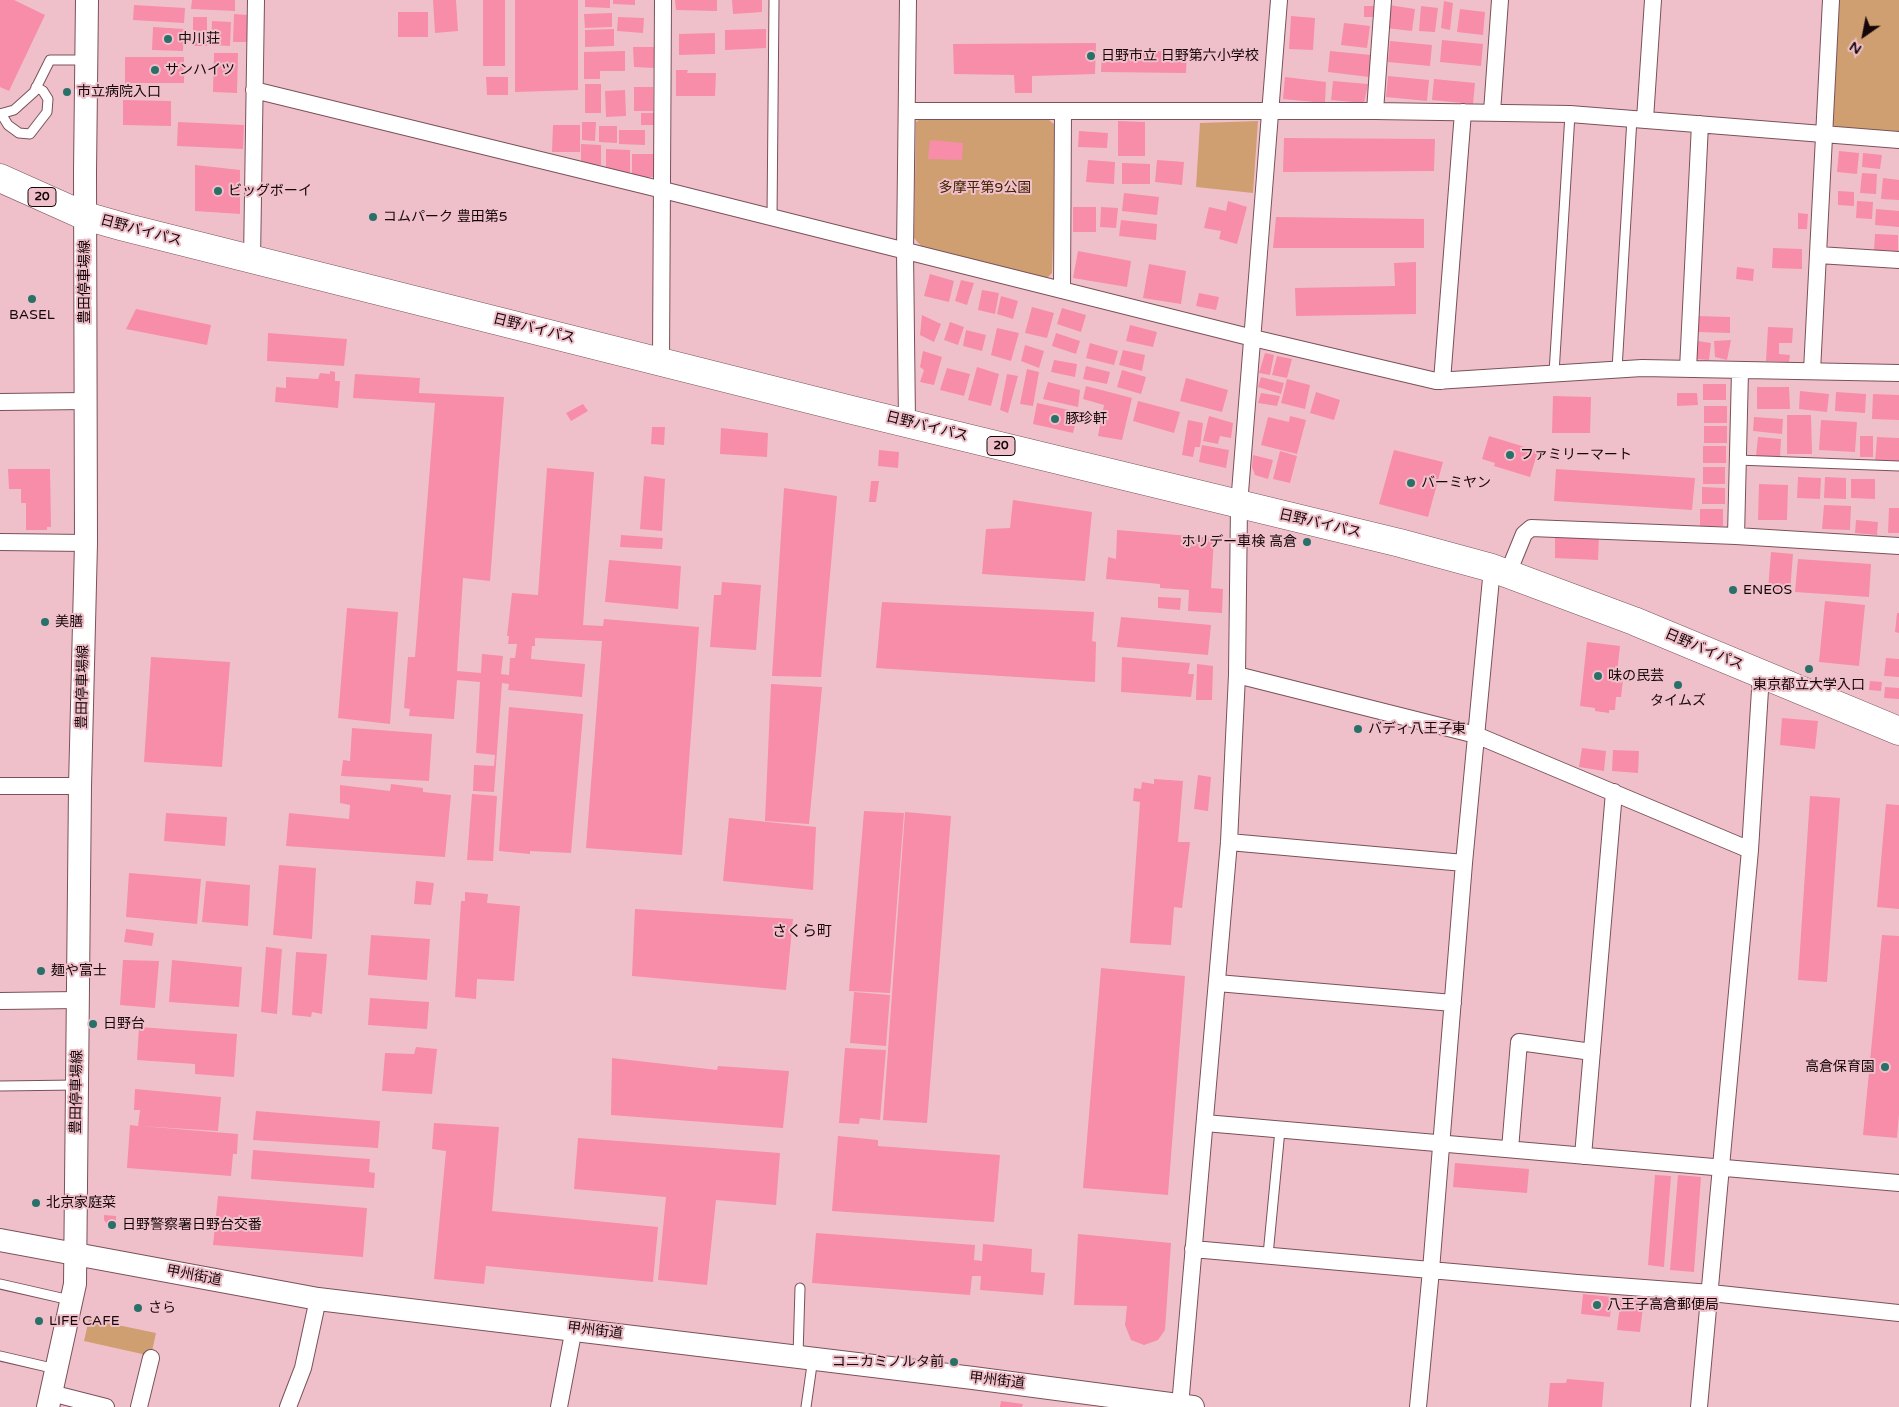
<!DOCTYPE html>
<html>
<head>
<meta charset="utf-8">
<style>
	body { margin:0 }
	#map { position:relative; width:1899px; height:1407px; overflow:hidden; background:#f0c0ca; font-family:"Varela Round",sans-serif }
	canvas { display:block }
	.north { position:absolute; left:1839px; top:10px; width:50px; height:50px; -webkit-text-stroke:4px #f0c0ca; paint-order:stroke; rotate:213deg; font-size:14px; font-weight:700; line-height:20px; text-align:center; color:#15060a }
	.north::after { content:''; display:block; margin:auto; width:18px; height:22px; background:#15060a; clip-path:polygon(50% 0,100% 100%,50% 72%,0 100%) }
</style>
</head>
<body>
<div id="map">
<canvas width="1899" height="1407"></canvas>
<div class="north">N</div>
</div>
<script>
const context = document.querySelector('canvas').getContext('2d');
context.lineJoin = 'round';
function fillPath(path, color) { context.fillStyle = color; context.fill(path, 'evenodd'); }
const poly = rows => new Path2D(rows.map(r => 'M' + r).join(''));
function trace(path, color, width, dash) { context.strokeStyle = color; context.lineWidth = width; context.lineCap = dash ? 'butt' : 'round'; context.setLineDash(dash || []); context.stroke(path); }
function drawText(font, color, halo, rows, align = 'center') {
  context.font = font + ' "Varela Round","Noto Sans JP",sans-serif'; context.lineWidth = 4; context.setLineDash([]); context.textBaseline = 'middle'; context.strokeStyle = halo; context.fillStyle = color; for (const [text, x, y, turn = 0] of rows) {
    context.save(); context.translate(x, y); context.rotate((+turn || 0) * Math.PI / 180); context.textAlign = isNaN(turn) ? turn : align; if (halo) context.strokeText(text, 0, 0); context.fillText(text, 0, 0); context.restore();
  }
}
fillPath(poly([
	[1831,0,1899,0,1899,140,1824,135],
	[923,117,1047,118,1057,127,1052,273,1047,278,921,246,914,238,916,122],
	[1258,121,1253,193,1196,187,1200,123],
	[89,1319,156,1333,151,1356,84,1341]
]), '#d09f71');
fillPath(poly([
	[0,0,14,0,45,15,9,91,0,87],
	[192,0,235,0,235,11,191,9],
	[433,0,456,0,458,31,435,33],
	[483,0,505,0,505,66,483,66],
	[515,0,578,0,578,90,515,92],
	[585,0,610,0,610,8,585,7],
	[613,0,635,0,635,5,613,4],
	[675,0,717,0,717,11,676,10],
	[732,0,762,0,762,12,733,14],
	[1444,1,1453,3,1450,30,1441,28],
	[134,5,185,8,184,23,133,20],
	[1389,5,1415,9,1412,31,1386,28],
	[1364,6,1376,6,1376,17,1364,17],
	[1421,6,1438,8,1435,32,1419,31],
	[1460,9,1485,12,1483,35,1457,32],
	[398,12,428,12,428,37,398,37],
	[612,13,612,27,585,28,584,14],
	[234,14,248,15,247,42,233,42],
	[1291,16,1315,18,1313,50,1289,49],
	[193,17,207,17,207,46,193,46],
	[618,17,644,18,643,33,617,31],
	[212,21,231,22,230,46,211,45],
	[1344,23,1370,26,1367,48,1341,45],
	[153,27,184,29,183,51,152,50],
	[614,29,614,46,585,47,585,30],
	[766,29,766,48,725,50,725,30],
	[715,33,715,54,679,55,679,34],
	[1442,40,1483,44,1481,66,1440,62],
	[1390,41,1432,45,1430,66,1388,62],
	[1096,43,1095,74,1032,76,1032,93,1015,93,1014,75,954,74,953,44],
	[633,47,654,47,654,68,634,67],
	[625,51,625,71,600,71,600,79,584,79,584,52],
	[1102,51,1187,51,1186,73,1101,72],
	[1330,51,1371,55,1369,77,1328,72],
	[214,53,238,53,237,93,213,92],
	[125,57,184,57,184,83,125,83],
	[676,70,688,70,687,73,716,73,715,96,676,96],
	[1388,76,1429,80,1427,101,1386,97],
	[486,77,508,77,508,95,487,95],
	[1285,77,1326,82,1325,103,1283,99],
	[1434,79,1475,83,1473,104,1432,100],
	[1333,81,1368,84,1364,103,1331,100],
	[585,84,601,84,601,113,585,113],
	[634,87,653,87,653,111,634,111],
	[625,90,626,116,606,117,605,91],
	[123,100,171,101,171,126,123,125],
	[641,113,654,113,654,125,641,125],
	[1118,121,1145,122,1145,156,1118,156],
	[178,122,244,125,243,149,177,146],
	[582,122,596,122,595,141,582,140],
	[553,125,580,125,580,152,552,152],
	[599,126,617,126,617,143,599,142],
	[619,130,645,130,645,145,619,144],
	[1079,131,1108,133,1107,148,1078,147],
	[1284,138,1435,139,1434,171,1283,172],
	[930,140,963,143,962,160,928,159],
	[581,144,601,145,601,165,581,164],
	[606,149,630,150,630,176,606,168],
	[1839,151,1859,153,1857,174,1837,172],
	[1863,153,1882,155,1880,169,1862,167],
	[632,154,655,154,655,177,632,177],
	[1088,160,1115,162,1114,184,1086,182],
	[1157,160,1184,162,1182,185,1155,182],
	[1122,163,1150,164,1150,184,1122,184],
	[195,165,240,170,240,214,195,211],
	[1862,173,1877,174,1876,194,1860,193],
	[1883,178,1899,180,1899,200,1881,199],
	[1838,191,1854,192,1854,206,1838,205],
	[1124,193,1159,197,1157,215,1122,211],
	[1228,201,1247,207,1237,244,1219,239,1221,231,1204,228,1209,207,1226,211],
	[1857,201,1873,202,1872,219,1856,218],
	[1073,207,1096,207,1096,232,1073,232],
	[1101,207,1118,208,1116,228,1100,227],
	[1876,209,1899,211,1899,227,1875,225],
	[1798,213,1808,214,1807,229,1798,229],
	[1276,217,1424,219,1424,248,1273,248],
	[1121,220,1157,224,1156,240,1119,236],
	[1875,234,1898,235,1898,251,1874,250],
	[1773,248,1802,249,1802,269,1772,268],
	[1078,251,1131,261,1127,287,1073,278],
	[1416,262,1416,314,1296,316,1295,288,1395,286,1394,263],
	[1149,264,1186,271,1181,304,1143,298],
	[1737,267,1754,269,1753,281,1736,279],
	[930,274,954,281,949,302,924,296],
	[961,280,974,283,967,305,955,301],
	[982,290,999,293,995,314,978,310],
	[1199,293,1219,297,1216,310,1196,306],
	[1001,296,1018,301,1013,319,997,314],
	[1032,307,1054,313,1047,338,1025,333],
	[1062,308,1086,315,1081,332,1057,324],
	[136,309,211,325,207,345,126,329],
	[922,315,941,324,934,342,920,335],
	[1698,316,1730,317,1730,333,1698,332],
	[950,322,964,327,958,345,944,340],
	[1130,325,1157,332,1153,347,1126,341],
	[1768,327,1793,328,1792,343,1779,343,1779,354,1790,355,1789,362,1766,361],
	[997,328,1019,333,1011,361,991,355],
	[966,330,986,335,982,351,963,346],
	[268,333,347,339,344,366,267,361],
	[1056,333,1080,341,1076,354,1052,346],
	[1731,340,1727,360,1715,357,1714,341],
	[1698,341,1711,343,1709,360,1696,359],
	[1090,343,1118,351,1114,365,1086,358],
	[1025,345,1044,351,1039,368,1021,361],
	[1123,350,1145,355,1142,371,1119,365],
	[923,351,942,357,934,385,920,382,924,370,920,367],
	[1265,353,1274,355,1270,375,1259,373],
	[1277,356,1292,359,1287,378,1272,375],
	[1054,360,1077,364,1075,377,1051,372],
	[1086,366,1110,372,1107,384,1083,379],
	[977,367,999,374,991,406,968,400],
	[947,368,970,374,964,396,940,390],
	[1027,369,1039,372,1033,406,1020,404],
	[1122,370,1146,377,1141,394,1117,387],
	[330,371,335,372,335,381,340,381,338,408,275,402,276,387,286,388,286,377,318,379,320,373,330,374],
	[355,374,420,378,419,393,504,397,490,581,463,578,457,671,481,673,482,654,503,656,501,674,509,675,510,658,515,658,517,644,508,644,509,636,507,636,512,593,538,595,547,468,594,472,583,625,603,626,604,619,699,627,682,855,586,848,602,641,535,638,535,646,532,646,531,659,585,664,582,697,508,690,509,684,502,683,494,792,473,791,474,765,494,766,495,755,476,753,480,682,457,680,454,719,409,716,410,709,404,708,408,657,415,657,435,403,353,398],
	[1007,374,1018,376,1008,413,1000,410],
	[1261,377,1284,383,1281,394,1258,387],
	[1186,378,1228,390,1222,412,1180,401],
	[1287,379,1310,385,1305,409,1281,403],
	[1048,382,1080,390,1078,407,1043,399],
	[1703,384,1726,384,1726,400,1703,400],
	[1086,386,1132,398,1122,440,1098,436,1104,405,1083,399],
	[1757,387,1789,387,1790,409,1757,409],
	[1800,391,1829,394,1827,412,1799,409],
	[1316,392,1340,400,1334,420,1310,413],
	[1836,392,1866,394,1865,413,1835,411],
	[1261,393,1280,396,1277,406,1258,403],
	[1677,393,1697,393,1698,405,1677,406],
	[1873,394,1899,395,1899,420,1872,419],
	[1553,396,1591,397,1590,433,1552,433],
	[1138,401,1180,412,1174,433,1133,421],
	[1037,403,1078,412,1073,433,1033,424],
	[583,404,588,411,571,421,566,413],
	[1704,406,1727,406,1727,423,1704,423],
	[1787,415,1811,415,1812,454,1787,454],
	[1209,416,1233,423,1231,438,1220,436,1218,444,1203,441],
	[1290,416,1306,420,1297,454,1261,445,1268,417,1289,422],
	[1754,417,1783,419,1782,434,1753,431],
	[1188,420,1203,423,1200,447,1195,447,1193,457,1182,455],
	[1821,420,1857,422,1855,452,1819,450],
	[1704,426,1727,426,1727,443,1704,443],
	[652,427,665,427,664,445,651,444],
	[721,428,768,433,767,457,720,454],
	[1489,436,1538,451,1530,477,1494,466,1495,463,1482,459],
	[1860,436,1873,436,1873,457,1860,457],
	[1758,437,1781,439,1780,458,1756,456],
	[1877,437,1899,438,1899,464,1875,463],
	[1202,445,1229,450,1226,468,1199,462],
	[1703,446,1726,446,1726,463,1703,463],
	[879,450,899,452,898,468,878,466],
	[1394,450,1443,462,1428,517,1379,504],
	[1280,451,1297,456,1290,483,1273,479],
	[1253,455,1273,460,1268,479,1255,475,1252,467],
	[1703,467,1725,467,1725,484,1703,484],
	[8,469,50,469,51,527,47,527,47,530,26,530,26,503,21,503,21,489,9,489],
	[1556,469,1695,478,1692,510,1554,501],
	[644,476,665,479,662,531,640,529],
	[1798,477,1821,478,1820,499,1797,498],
	[1825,477,1846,478,1846,499,1824,498],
	[1851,479,1875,479,1875,499,1851,498],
	[871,481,879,481,876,502,869,502],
	[1759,484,1788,485,1787,520,1758,520],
	[1702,487,1725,488,1725,504,1702,504],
	[784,488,837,496,821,677,772,676],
	[1013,500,1092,512,1085,581,982,574,986,529,1010,528],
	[1824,505,1851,506,1850,530,1822,529],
	[1889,508,1899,508,1899,533,1888,533],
	[1700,509,1723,509,1723,526,1700,526],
	[1856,520,1878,522,1877,535,1855,533],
	[1117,530,1214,538,1211,588,1223,589,1222,613,1188,611,1189,590,1160,588,1160,584,1106,579,1108,557,1116,559],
	[621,535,663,538,662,549,620,547],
	[1555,535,1599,536,1598,560,1555,558],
	[1771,552,1793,554,1790,592,1768,590],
	[1798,559,1871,564,1869,597,1795,592],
	[609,560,681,566,678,609,605,602],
	[722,582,761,585,756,650,710,647,714,595,721,595],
	[1158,597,1181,598,1180,610,1158,608],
	[1825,601,1865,605,1859,666,1819,662],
	[882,602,1094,612,1092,641,1096,642,1095,682,876,668],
	[347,608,398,612,390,724,338,718],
	[1897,613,1899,613,1899,633,1895,632],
	[1121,617,1211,625,1208,655,1117,647],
	[1587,642,1620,646,1617,673,1614,673,1613,679,1623,680,1621,697,1616,697,1615,710,1609,710,1609,713,1595,711,1595,708,1580,706],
	[151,657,230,662,222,767,144,762],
	[1122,657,1190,663,1188,674,1194,674,1191,697,1121,692],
	[1886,658,1899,659,1899,677,1884,676],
	[1197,664,1213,666,1212,700,1196,700],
	[1870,681,1882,682,1881,691,1869,690],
	[771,684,822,687,809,824,765,821],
	[1885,687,1899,688,1899,699,1884,698],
	[509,707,583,714,571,853,530,851,530,854,499,851],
	[1782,718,1818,721,1815,749,1780,745],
	[352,728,432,734,429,781,341,776,343,760,350,761],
	[1582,748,1606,751,1604,771,1579,767],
	[1613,750,1639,751,1638,773,1612,771],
	[1198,775,1211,777,1208,811,1194,809],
	[1154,779,1183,781,1178,842,1190,842,1182,908,1174,907,1171,945,1130,943,1140,802,1133,801,1134,788,1141,789,1142,782,1154,784],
	[391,784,423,788,423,792,451,795,445,857,286,846,289,813,349,819,350,805,340,803,340,785,390,791],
	[472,794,497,796,493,861,467,860],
	[1810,796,1840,798,1827,982,1798,980],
	[1886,804,1899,805,1899,909,1877,907],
	[864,811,904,813,890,993,849,991],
	[905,812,951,816,927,1123,883,1120],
	[166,813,227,817,225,846,164,841],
	[729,818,816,827,813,890,723,881],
	[279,865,316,868,312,939,273,935],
	[129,873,201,879,197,924,126,917],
	[206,881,250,885,248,926,202,922],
	[416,881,434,883,431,905,414,904],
	[465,892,488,894,487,903,520,906,514,981,477,979,476,999,455,997,461,901,465,901],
	[635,909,793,919,786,990,632,976],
	[126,929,154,933,152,946,124,942],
	[371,935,430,939,427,980,368,975],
	[1882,935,1899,936,1899,1114,1897,1138,1863,1135],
	[266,947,282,949,277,1014,261,1012],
	[296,952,327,954,322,1014,312,1012,311,1017,292,1015],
	[123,960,159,961,155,1008,120,1005],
	[172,960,242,967,239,1007,169,1002],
	[1101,968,1185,976,1168,1195,1083,1188],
	[854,992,890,995,886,1046,850,1043],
	[370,998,429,1002,427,1029,368,1025],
	[139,1027,237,1034,234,1077,195,1074,195,1064,137,1060],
	[416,1047,437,1049,432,1094,382,1091,385,1053,414,1054],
	[845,1048,886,1050,880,1120,860,1118,859,1124,839,1123],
	[612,1058,717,1070,718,1066,789,1071,783,1128,611,1115],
	[135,1089,221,1097,218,1131,140,1126,238,1134,237,1154,233,1154,231,1176,127,1168,130,1125,138,1126,140,1110,134,1110],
	[256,1111,380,1121,378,1148,253,1140],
	[434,1123,499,1127,492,1211,658,1227,653,1282,486,1266,484,1284,434,1279,446,1151,432,1149],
	[838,1136,878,1140,878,1146,1000,1155,994,1222,832,1211],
	[578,1138,780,1153,776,1205,716,1200,707,1285,658,1280,666,1197,574,1189],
	[253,1150,370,1159,369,1172,375,1173,374,1188,251,1179],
	[1455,1163,1529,1169,1527,1193,1453,1187],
	[1655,1175,1671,1176,1664,1267,1648,1265],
	[1678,1175,1701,1177,1694,1272,1670,1270],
	[218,1196,367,1208,363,1257,213,1245],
	[104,1215,116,1216,116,1229,111,1229,104,1220],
	[816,1233,975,1245,974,1260,982,1261,983,1244,1032,1249,1031,1272,1045,1273,1043,1295,980,1290,981,1276,972,1276,970,1295,812,1283],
	[1078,1234,1171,1243,1165,1330,1158,1340,1144,1345,1131,1340,1125,1325,1127,1306,1074,1305],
	[1583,1294,1612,1297,1610,1317,1581,1314],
	[1621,1296,1644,1298,1640,1332,1617,1330],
	[1567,1379,1604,1382,1602,1407,1548,1407,1550,1383,1566,1383],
	[1001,1401,1023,1404,1022,1407,1000,1407]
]), '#f78da8');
const lane = poly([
	[0,114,14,110,34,92,50,60,86,60],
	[2,115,8,125,19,133,30,134,47,112,48,99,43,91,36,87],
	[772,218,774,0],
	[1617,369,1632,118],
	[1554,373,1570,114],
	[1737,460,1899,466],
	[0,1086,77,1085],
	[1268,1255,1280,1130],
	[0,1284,70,1300],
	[0,1356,56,1369],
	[798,1356,800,1288],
	[806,1407,813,1358]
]);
const street = poly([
	[254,90,663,190,1253,338,1436,381,1642,368,1899,373],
	[907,111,1375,111,1570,114,1899,140],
	[1375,111,1383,0],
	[1492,112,1500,0],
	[1645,119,1653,0],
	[1818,255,1899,260],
	[252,260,256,0],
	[1062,290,1063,112],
	[661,360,663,0],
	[1688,369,1700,124],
	[1812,371,1831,0],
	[1442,381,1463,112],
	[0,402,85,401],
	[907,422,905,251,908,0],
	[1736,536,1740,371],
	[0,542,86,543],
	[1508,573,1524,534,1531,528,1736,536,1899,546],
	[1237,675,1476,735,1750,850],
	[0,786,80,786],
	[1229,842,1464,863],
	[1217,983,1453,1003],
	[0,1001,78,1000],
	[1205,1123,1899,1183],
	[1510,1149,1519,1042,1592,1052],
	[1583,1156,1614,792],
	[1193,1249,1577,1283,1711,1293,1899,1313],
	[51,1393,106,1407],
	[1180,1406,1229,842,1237,675,1239,505,1279,0],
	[139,1407,151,1358],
	[288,1407,303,1368,318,1299],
	[559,1407,574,1328],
	[1418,1407,1431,1270,1464,863,1492,568],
	[1699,1407,1750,850,1761,674]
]);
const secondary = poly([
	[0,1240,318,1299,973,1378,1193,1407],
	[48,1407,75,1284,80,786,86,543,85,172,87,0]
]);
const highway = poly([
	[0,178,85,216,124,227,852,410,1400,543,1492,568,1634,621,1899,731]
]);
trace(lane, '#7a515a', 11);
trace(street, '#7a515a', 18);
trace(secondary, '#7a515a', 24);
trace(highway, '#7a515a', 29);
trace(lane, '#fff', 9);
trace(street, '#fff', 16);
trace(secondary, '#fff', 22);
trace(highway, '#fff', 28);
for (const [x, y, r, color] of [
	[168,39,5,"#287068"],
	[1091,56,5,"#287068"],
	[155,70,5,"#287068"],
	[67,92,5,"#287068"],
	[218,191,5,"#287068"],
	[373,217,5,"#287068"],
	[32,299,5,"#287068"],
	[1055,419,5,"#287068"],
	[1510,455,5,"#287068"],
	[1411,483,5,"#287068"],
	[1307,542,5,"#287068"],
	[1733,590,5,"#287068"],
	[45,622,5,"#287068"],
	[1809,669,5,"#287068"],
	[1598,676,5,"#287068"],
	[1678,685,5,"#287068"],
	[1358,729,5,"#287068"],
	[41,971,5,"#287068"],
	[93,1024,5,"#287068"],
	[1885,1067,5,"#287068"],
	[36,1203,5,"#287068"],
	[112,1225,5,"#287068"],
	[1597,1305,5,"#287068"],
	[138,1308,5,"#287068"],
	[39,1321,5,"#287068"],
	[954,1362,5,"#287068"]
]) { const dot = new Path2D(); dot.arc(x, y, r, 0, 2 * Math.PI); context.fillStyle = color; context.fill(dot); trace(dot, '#f0c0ca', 2); }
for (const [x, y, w] of [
	[42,197,28],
	[1001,446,28]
]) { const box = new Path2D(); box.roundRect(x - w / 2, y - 9.5, w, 19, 4); context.fillStyle = '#f0c0ca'; context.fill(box); trace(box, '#15060a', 1); }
drawText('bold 12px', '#15060a', null, [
	["20",42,197],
	["20",1001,446]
]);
drawText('14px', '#15060a', '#f0c0ca', [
	["中川荘",178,39],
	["日野市立 日野第六小学校",1101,56],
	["サンハイツ",165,70],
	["市立病院入口",77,92],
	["ビッグボーイ",228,191],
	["コムパーク 豊田第5",383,217],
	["BASEL",32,315,"center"],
	["豚珍軒",1065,419],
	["ファミリーマート",1520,455],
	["バーミヤン",1421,483],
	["ホリデー車検 高倉",1297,542,"right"],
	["ENEOS",1743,590],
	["美膳",55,622],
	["味の民芸",1608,676],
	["東京都立大学入口",1809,685,"center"],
	["タイムズ",1678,701,"center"],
	["バディ八王子東",1368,729],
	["麺や富士",51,971],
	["日野台",103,1024],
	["高倉保育園",1875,1067,"right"],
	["北京家庭菜",46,1203],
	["日野警察署日野台交番",122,1225],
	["八王子高倉郵便局",1607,1305],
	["さら",148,1308],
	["LIFE CAFE",49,1321],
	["コニカミノルタ前",944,1362,"right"]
], 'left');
drawText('14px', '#402200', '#f0c0ca', [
	["多摩平第9公園",985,188]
]);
drawText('14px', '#15060a', '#f0c0ca', [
	["日野バイパス",141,231,15],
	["豊田停車場線",85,282,-90],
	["日野バイパス",534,329,14],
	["日野バイパス",927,427,14],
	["日野バイパス",1320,524,13],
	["日野バイパス",1704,650,23],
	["豊田停車場線",83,687,-89],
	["豊田停車場線",77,1092,-89],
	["甲州街道",194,1276,11],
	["甲州街道",595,1331,7],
	["甲州街道",997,1381,7]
]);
drawText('15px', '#15060a', '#f0c0ca', [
	["さくら町",802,932]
]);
</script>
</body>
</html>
